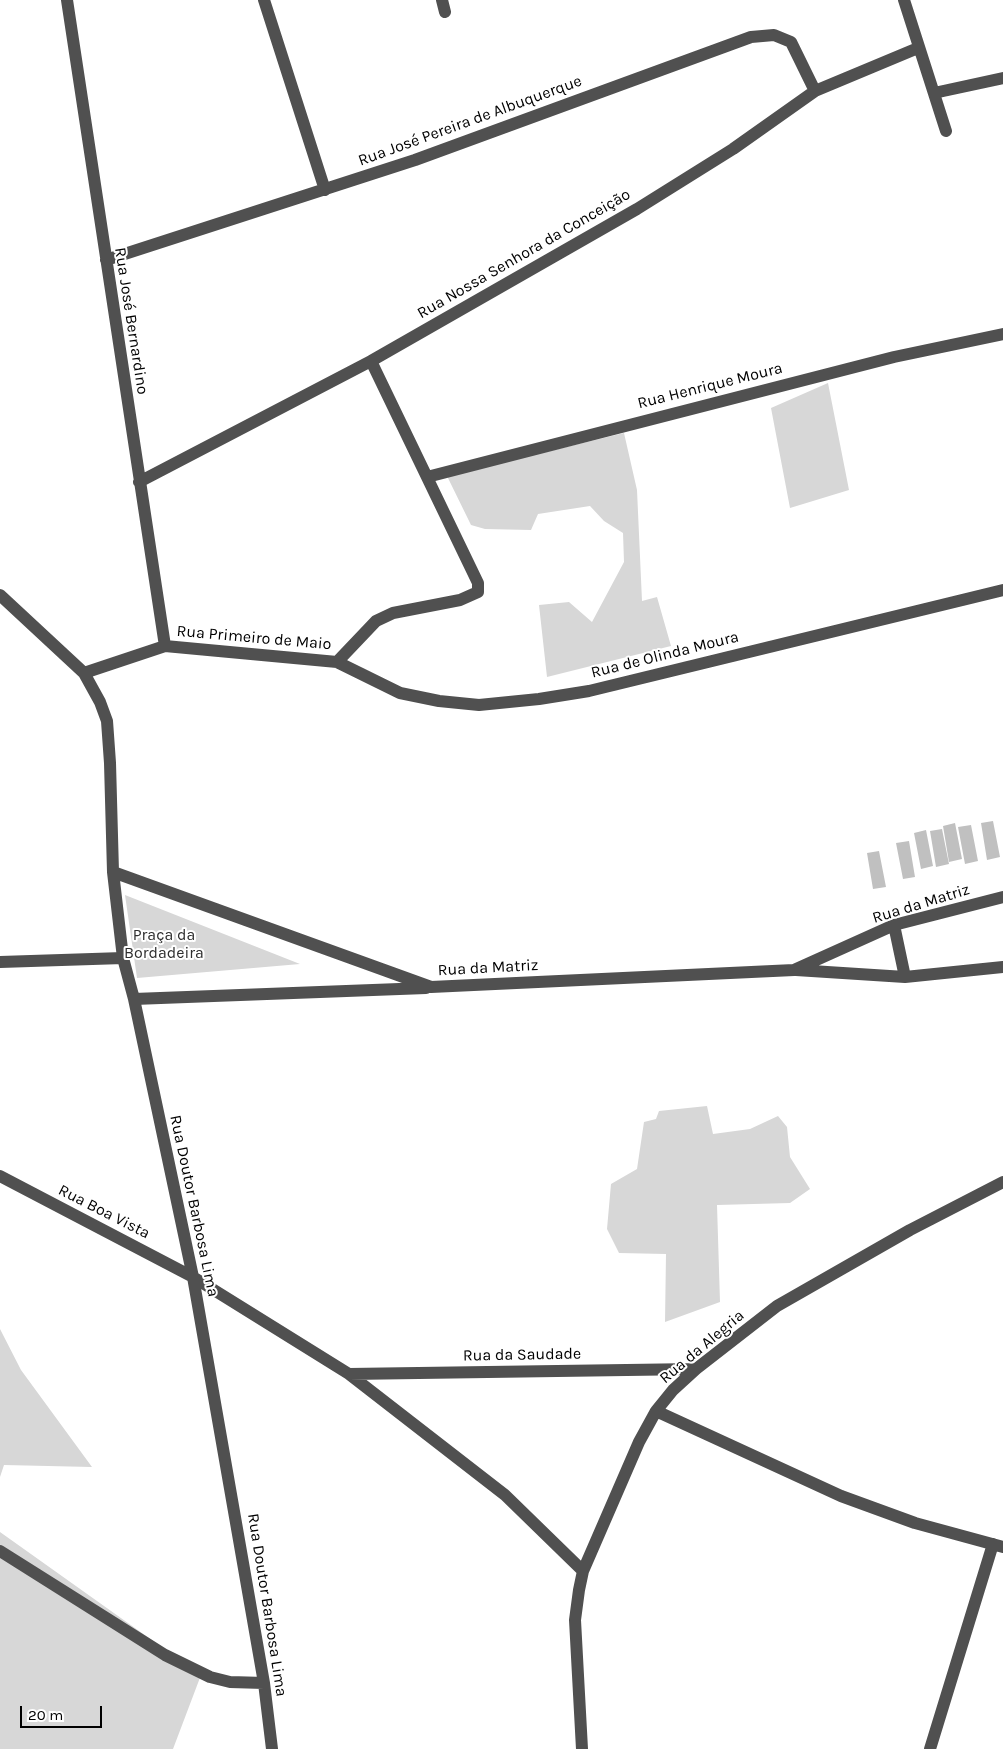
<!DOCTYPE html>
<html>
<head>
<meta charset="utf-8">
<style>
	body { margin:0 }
	#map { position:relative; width:1003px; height:1749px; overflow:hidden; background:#fff; font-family:Karla,sans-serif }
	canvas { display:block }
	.scale { position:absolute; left:20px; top:1706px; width:82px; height:22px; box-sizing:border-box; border:2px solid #000; border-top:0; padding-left:6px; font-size:15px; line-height:18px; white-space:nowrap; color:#000; -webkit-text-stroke:4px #fff; paint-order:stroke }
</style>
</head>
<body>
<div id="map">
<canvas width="1003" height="1749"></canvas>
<div class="scale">20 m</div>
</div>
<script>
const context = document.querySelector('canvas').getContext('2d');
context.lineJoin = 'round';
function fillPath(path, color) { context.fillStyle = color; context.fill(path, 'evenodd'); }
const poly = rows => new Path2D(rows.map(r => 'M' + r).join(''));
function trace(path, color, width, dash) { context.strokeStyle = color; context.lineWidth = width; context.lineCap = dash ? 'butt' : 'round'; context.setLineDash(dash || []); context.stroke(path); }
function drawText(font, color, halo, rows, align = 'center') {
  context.font = font + ' Karla,sans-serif'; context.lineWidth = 4; context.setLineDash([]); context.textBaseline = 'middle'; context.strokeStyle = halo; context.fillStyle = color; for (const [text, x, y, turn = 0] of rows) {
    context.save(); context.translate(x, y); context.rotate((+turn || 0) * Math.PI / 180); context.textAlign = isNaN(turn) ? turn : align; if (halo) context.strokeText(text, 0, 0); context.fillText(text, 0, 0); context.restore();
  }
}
fillPath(poly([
	[828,383,849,490,790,508,771,408],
	[624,433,637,490,642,601,657,597,671,646,547,677,539,605,569,602,592,622,624,562,623,533,604,521,590,506,538,514,531,530,485,529,471,525,447,476],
	[125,895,300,964,137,978],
	[707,1106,713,1134,750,1129,778,1116,787,1127,790,1157,810,1189,790,1203,717,1205,720,1302,665,1322,666,1254,619,1253,607,1229,611,1184,637,1169,644,1122,656,1119,659,1111],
	[0,1329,21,1370,92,1467,4,1465,0,1477],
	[0,1532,201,1675,173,1749,0,1749]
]), '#d7d7d7');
fillPath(poly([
	[993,821,1000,857,987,860,981,823],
	[955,823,962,859,949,862,943,826],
	[971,825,978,861,965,864,958,827],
	[942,829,949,864,936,867,930,831],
	[926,830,933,866,921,869,914,833],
	[909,841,915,877,903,879,896,843],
	[879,851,886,887,873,889,867,853]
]), '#c0c0c0');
trace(poly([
	[67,0,165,646],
	[264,0,325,190],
	[442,0,445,12],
	[904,0,946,131],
	[934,93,1003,78],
	[106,260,415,160,751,37,774,35,791,42,815,91],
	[427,477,894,357,1003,334],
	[139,482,371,361,637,209,733,149,815,91,918,48],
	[0,595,84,673,100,702,107,721,110,763,113,872,123,958,134,999,193,1277,264,1683,272,1749],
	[337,662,400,693,439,701,479,705,539,699,589,691,1003,590],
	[84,673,165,646,337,662,376,621,393,613,460,600,478,592,478,583,371,361],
	[113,872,431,987,794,970,894,925,1003,897],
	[894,925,905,977],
	[0,962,123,958],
	[796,970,905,977,1003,967],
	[134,999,426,988],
	[0,1176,193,1277,349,1374,505,1495,583,1571],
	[349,1374,696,1369],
	[656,1411,841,1496,915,1523,1003,1547],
	[0,1551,165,1655,210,1677,230,1682,264,1683],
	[582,1749,575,1620,579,1590,583,1571,639,1442,656,1411,673,1390,696,1369,777,1306,910,1230,1003,1182],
	[930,1749,993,1544]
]), '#505050', 12);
drawText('16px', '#000', '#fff', [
	["Rua José Pereira de Albuquerque",470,121,-20],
	["Rua Nossa Senhora da Conceição",524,254,-30],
	["Rua José Bernardino",131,321,81],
	["Rua Henrique Moura",710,386,-14],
	["Rua Primeiro de Maio",254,638,5],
	["Rua de Olinda Moura",665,655,-14],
	["Rua da Matriz",921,904,-17],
	["Rua da Matriz",488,968,-3],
	["Rua Doutor Barbosa Lima",194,1206,78],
	["Rua Boa Vista",104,1212,27],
	["Rua da Alegria",702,1347,-40],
	["Rua da Saudade",522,1355,-1],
	["Rua Doutor Barbosa Lima",267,1605,81]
]);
drawText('16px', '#2e2e2e', '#fff', [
	["Praça da",164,935],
	["Bordadeira",164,953]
]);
</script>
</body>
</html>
